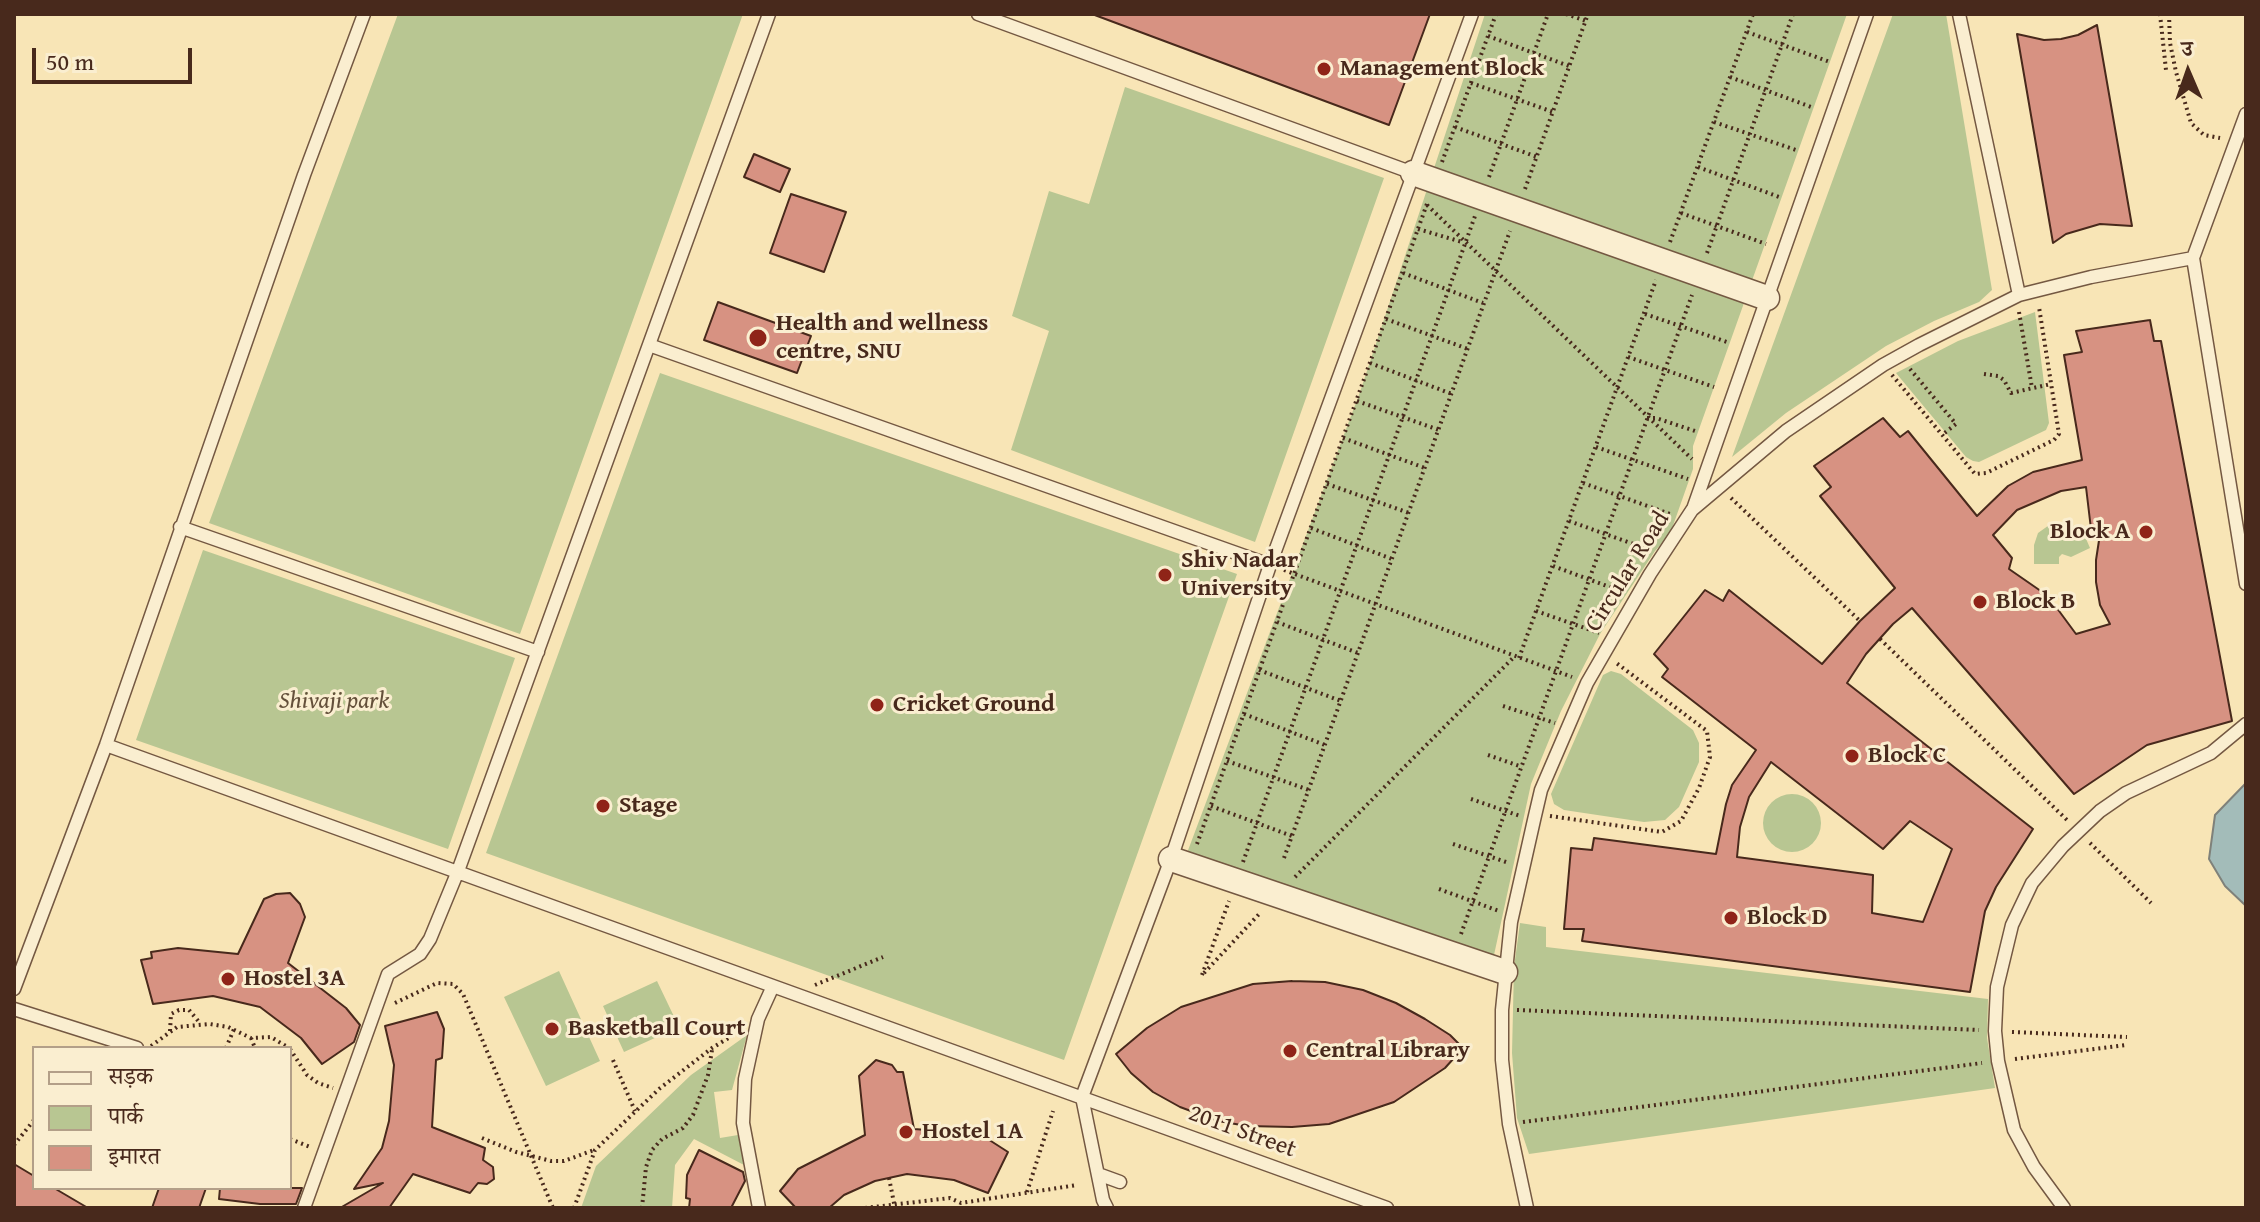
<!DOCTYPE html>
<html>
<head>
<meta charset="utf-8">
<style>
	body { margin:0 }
	#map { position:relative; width:2260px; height:1222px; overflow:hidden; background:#f8e5b6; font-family:"Gentium Book Plus","Noto Serif Devanagari",serif }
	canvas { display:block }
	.frame { position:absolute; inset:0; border:16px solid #48291c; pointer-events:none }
	.legend { position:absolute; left:32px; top:1046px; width:260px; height:144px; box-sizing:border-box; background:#faeed0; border:2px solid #b39f88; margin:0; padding:10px 14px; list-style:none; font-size:24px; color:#48291c }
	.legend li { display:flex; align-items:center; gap:16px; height:40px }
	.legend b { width:40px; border:2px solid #b39f88 }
	.north { position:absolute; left:2148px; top:32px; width:80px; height:80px; -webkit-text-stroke:6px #faeed0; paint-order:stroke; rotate:358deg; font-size:22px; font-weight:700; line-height:32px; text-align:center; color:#48291c }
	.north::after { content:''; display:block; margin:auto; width:28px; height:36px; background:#48291c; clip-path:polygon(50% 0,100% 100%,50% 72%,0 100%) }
	.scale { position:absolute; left:32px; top:48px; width:160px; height:36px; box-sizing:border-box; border:4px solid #48291c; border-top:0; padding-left:10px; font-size:24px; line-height:28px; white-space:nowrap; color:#48291c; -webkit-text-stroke:6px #faeed0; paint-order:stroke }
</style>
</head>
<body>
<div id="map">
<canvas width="2260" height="1222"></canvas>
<div class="frame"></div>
<ul class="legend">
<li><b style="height:10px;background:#faeed0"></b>सड़क</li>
<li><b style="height:22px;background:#b8c692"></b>पार्क</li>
<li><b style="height:22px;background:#d79282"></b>इमारत</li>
</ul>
<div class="north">उ</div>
<div class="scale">50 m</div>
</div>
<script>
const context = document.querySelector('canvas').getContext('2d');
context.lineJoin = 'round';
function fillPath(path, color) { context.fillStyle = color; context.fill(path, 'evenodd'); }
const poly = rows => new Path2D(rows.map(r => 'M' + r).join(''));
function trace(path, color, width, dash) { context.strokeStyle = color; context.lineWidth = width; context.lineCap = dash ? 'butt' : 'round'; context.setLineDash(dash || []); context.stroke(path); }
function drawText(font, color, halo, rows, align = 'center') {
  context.font = font + ' "Gentium Book Plus",serif'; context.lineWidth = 6; context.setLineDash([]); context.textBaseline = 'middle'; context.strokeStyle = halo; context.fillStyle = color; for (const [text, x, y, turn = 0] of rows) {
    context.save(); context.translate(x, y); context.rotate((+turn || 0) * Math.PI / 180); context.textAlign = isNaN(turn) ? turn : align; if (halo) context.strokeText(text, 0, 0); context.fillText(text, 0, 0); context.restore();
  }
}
fillPath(poly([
	[398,14,743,14,520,634,209,523],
	[1485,14,1847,14,1693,446,1693,469,1670,534,1655,551,1600,634,1561,711,1531,784,1494,955,1187,853,1360,392],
	[1893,14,1946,14,1992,290,1979,302,1934,321,1886,346,1786,413,1732,457],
	[1125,87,1384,178,1255,542,1011,450,1049,331,1012,316,1049,191,1089,204],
	[2035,312,2049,423,2046,430,1979,462,1973,461,1966,457,1896,373,1958,341],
	[660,373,1237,574,1064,1060,486,853],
	[2052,523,2071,524,2084,534,2090,548,2071,557,2062,554,2059,557,2059,564,2034,564,2034,545,2038,533],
	[203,550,515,658,448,849,136,740],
	[1611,671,1621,674,1693,730,1699,743,1699,762,1679,807,1665,820,1644,822,1564,810,1554,804,1551,794,1603,675],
	'1763 823a29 29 0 1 1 58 0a29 29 0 1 1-58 0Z',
	[1520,923,1546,927,1546,947,1988,999,1987,1038,1995,1088,1529,1154,1517,1118,1512,1053,1514,967],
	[559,971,600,1061,546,1086,504,997],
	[657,981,679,1027,624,1052,603,1006],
	[747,1035,732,1090,714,1092,720,1138,738,1135,744,1165,694,1139,675,1165,672,1208,581,1208,596,1166,691,1075]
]), '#b8c692');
const water = poly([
	[2246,783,2246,906,2225,886,2209,859,2215,815,2246,783]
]);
fillPath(water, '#a3bcb9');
trace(water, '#7f817a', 2);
const building = poly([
	[1092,14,1430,14,1389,125,1092,14],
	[2097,25,2132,226,2100,224,2066,234,2053,243,2017,34,2044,40,2061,39,2078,35,2097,25],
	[754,154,790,169,780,192,744,177,754,154],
	[791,194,846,212,824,272,770,253,791,194],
	[718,302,811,336,797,373,704,340,718,302],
	[2150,320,2154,341,2161,341,2232,721,2147,745,2074,794,1912,608,1893,624,1866,654,1847,683,2033,829,1996,887,1985,911,1970,992,1582,941,1584,929,1564,929,1571,848,1592,850,1594,838,1716,854,1726,804,1732,785,1756,750,1662,677,1668,669,1654,654,1705,590,1723,601,1729,590,1822,664,1860,621,1895,588,1820,496,1831,487,1814,466,1883,418,1900,437,1908,431,1977,516,2008,486,2033,472,2082,460,2064,355,2082,352,2076,331,2150,320],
	[2086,487,2091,529,2100,534,2096,560,2096,582,2100,605,2110,624,2076,634,2048,596,2009,569,2012,558,1993,535,2017,510,2061,491,2086,487],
	[1771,762,1883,849,1910,821,1952,849,1923,922,1872,913,1873,875,1737,857,1740,827,1749,797,1771,762],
	[290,893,300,904,305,917,288,963,346,1008,360,1025,354,1042,322,1064,301,1038,260,1007,213,996,153,1004,141,960,152,958,151,952,178,948,238,954,264,899,276,894,290,893],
	[1292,981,1325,982,1363,990,1396,1003,1425,1019,1450,1035,1463,1048,1445,1068,1394,1102,1329,1124,1292,1127,1247,1126,1218,1121,1180,1107,1153,1092,1131,1073,1116,1054,1147,1028,1181,1007,1253,984,1292,981],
	[437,1012,444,1029,442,1058,436,1060,432,1127,485,1148,483,1160,493,1167,494,1179,487,1184,478,1183,470,1193,413,1174,389,1208,340,1208,383,1183,354,1189,382,1148,389,1121,394,1065,385,1026,437,1012],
	[876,1060,892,1065,897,1072,903,1072,914,1129,980,1134,1008,1152,988,1193,954,1180,907,1174,875,1181,844,1195,829,1208,796,1208,780,1191,798,1169,865,1135,859,1076,876,1060],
	[699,1150,743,1172,745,1181,731,1208,689,1208,690,1199,686,1198,687,1175,699,1150],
	[14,1164,34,1176,34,1188,54,1188,88,1208,14,1208,14,1164],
	[159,1188,206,1188,199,1208,152,1208,159,1188],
	[220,1188,302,1188,296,1204,260,1204,219,1199,220,1188]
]);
fillPath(building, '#d79282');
trace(building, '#48291c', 2);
const lane = poly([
	[978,14,1413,173],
	[1959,14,2019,295],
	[2246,114,2193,258,2246,584],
	[649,345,1270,565],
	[1693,509,1867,14],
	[180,527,538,652],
	[106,745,1387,1208],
	[14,989,106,745,304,175,364,14],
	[14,1009,137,1048],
	[1098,1174,1120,1182],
	[304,1208,388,974,420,954,430,939,458,871,769,14],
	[759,1208,743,1123,745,1079,758,1019,773,986],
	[1107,1208,1103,1200,1082,1097,1171,859,1270,565,1472,14],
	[1527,1208,1509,1124,1502,1060,1502,1010,1511,922,1534,820,1541,790,1587,683,1650,574,1692,510,1786,431,1883,365,1919,345,2019,295,2091,277,2193,258],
	[2064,1208,2034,1167,2014,1130,1998,1061,1995,1031,1997,987,2012,925,2032,883,2063,846,2100,811,2126,793,2211,753,2246,724]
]);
const street = poly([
	[1413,173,1767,298],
	[1171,859,1505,972]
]);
trace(lane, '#745842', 15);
trace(street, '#745842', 27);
trace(poly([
	[1566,14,1586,21],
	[2160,14,2166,70],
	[2169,14,2170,43,2176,72,2191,123,2204,135,2220,138],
	[1747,32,1830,62],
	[1488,36,1569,66],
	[1730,77,1814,108],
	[1471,83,1553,112],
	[1714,122,1799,151],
	[1455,127,1537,157],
	[1442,162,1496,14],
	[1698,167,1782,198],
	[1489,177,1548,14],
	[1525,189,1588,14],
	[1427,205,1692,459],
	[1681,213,1766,244],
	[1418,229,1462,242],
	[1670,242,1753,14],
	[1707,253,1793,14],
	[1403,273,1483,303],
	[2019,312,2032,388],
	[1645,314,1730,343],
	[1386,319,1468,349],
	[1628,357,1714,387],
	[1370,363,1452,394],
	[1910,369,1956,424,1942,435],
	[1984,374,1998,376,2004,380,2011,393,2051,384],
	[1892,375,1975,474,1986,473,2054,440,2059,434,2039,307],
	[1357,401,1439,430],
	[1647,418,1656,418,1698,432],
	[1343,438,1425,468],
	[1596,447,1688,479],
	[1583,483,1673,515],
	[1327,484,1409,513],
	[1731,498,1860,621],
	[1569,521,1650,550],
	[1311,528,1392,559],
	[1553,566,1623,592],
	[1284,570,1572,677],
	[1536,611,1599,633],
	[1277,622,1358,653],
	[1880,639,2067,820],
	[1519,658,1656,280],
	[1259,670,1341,701],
	[1503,706,1555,723],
	[1244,714,1325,745],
	[1488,755,1522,767],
	[1227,761,1309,790],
	[1471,799,1520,816],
	[1211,806,1292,836],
	[1550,816,1662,832,1681,821,1699,788,1710,757,1707,731,1615,662],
	[2090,843,2151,903],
	[1197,844,1428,201],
	[1453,844,1509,863],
	[1284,858,1510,231],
	[1243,862,1475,216],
	[1295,877,1515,656],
	[1439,889,1499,911],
	[1461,934,1692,295],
	[1204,973,1261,912],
	[1202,975,1229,901],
	[815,985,883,957],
	[395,1003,437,983,453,984,463,994,553,1208],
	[1517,1010,1979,1030],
	[170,1031,171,1014,179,1010,189,1010,200,1023],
	[2012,1032,2127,1037],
	[251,1038,255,1048],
	[151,1046,177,1027,210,1024,228,1027,251,1038,271,1037,289,1048],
	[226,1048,234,1029],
	[290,1049,307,1075,318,1083,333,1088],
	[2015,1059,2126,1045],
	[613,1060,635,1111],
	[1523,1122,1982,1063],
	[482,1138,516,1152,551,1161,564,1161,594,1150],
	[290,1139,310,1147],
	[14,1145,34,1120],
	[889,1178,895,1208],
	[1027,1192,1053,1111],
	[574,1208,595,1150,659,1089,712,1048,740,1031],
	[642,1208,646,1167,652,1150,662,1139,683,1128,693,1115,708,1075,712,1050],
	[865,1208,950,1198,961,1203,1077,1185]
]), '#48291c', 4, [2, 4]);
trace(lane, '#faeed0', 12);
trace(street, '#faeed0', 24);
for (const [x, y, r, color] of [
	[1324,69,8,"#8f2418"],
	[758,338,10,"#8f2418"],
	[2146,532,8,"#8f2418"],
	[1165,575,8,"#8f2418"],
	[1980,602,8,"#8f2418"],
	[877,705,8,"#8f2418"],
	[1852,756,8,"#8f2418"],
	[603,806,8,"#8f2418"],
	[1731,918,8,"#8f2418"],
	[228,979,8,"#8f2418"],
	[552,1029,8,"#8f2418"],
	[1290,1051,8,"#8f2418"],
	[906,1132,8,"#8f2418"]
]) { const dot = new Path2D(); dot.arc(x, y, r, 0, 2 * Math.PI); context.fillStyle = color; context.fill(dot); trace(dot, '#faeed0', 3); }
drawText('bold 24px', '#48291c', '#faeed0', [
	["Management Block",1340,69],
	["Health and wellness",776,324],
	["centre, SNU",776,352],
	["Block A",2130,532,"right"],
	["Shiv Nadar",1181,561],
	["University",1181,589],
	["Block B",1996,602],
	["Cricket Ground",893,705],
	["Block C",1868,756],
	["Stage",619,806],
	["Block D",1747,918],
	["Hostel 3A",244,979],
	["Basketball Court",568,1029],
	["Central Library",1306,1051],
	["Hostel 1A",922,1132]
], 'left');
drawText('24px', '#48291c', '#faeed0', [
	["Circular Road",1628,572,-58],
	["2011 Street",1242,1132,20]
]);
drawText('italic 24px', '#64503a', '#faeed0', [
	["Shivaji park",334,702]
]);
</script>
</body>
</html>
